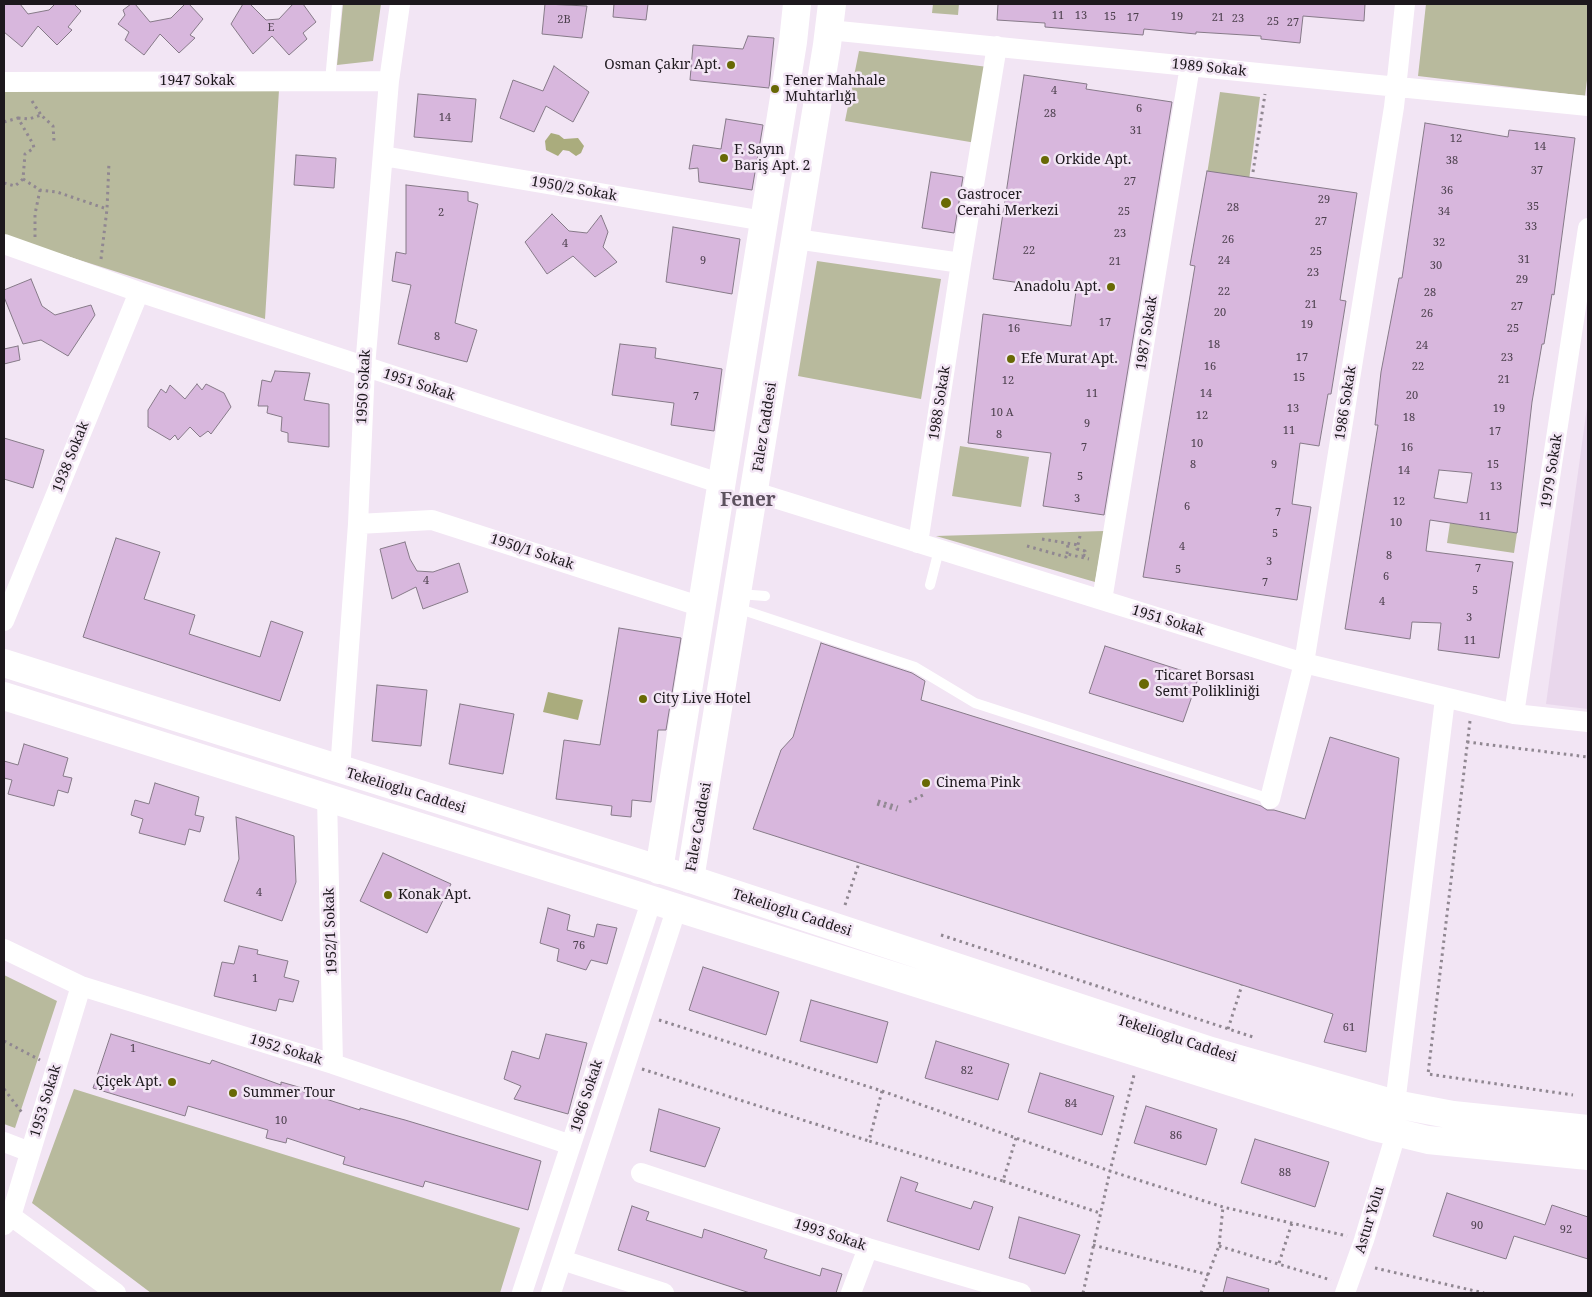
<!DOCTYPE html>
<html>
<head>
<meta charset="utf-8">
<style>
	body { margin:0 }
	#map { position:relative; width:1592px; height:1297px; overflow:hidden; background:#f2e5f4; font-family:"Noto Serif",serif }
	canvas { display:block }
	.frame { position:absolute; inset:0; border:5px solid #1d181d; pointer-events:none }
</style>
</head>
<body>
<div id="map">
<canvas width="1592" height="1297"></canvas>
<div class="frame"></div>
</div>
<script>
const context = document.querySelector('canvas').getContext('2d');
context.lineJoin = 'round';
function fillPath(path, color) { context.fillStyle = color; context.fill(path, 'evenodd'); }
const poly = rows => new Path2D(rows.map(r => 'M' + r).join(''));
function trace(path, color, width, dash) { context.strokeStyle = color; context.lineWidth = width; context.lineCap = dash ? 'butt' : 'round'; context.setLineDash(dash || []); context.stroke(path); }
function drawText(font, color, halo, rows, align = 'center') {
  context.font = font + ' "Noto Serif",serif'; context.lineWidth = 5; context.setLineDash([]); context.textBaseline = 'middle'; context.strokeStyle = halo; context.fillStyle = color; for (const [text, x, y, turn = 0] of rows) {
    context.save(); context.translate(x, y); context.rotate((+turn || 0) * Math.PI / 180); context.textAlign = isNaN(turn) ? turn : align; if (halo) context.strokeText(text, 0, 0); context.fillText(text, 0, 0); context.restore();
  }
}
fillPath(poly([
	[1588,400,1588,709,1546,704]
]), '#e9d7ec');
fillPath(poly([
	[343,4,381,4,373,61,337,65],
	[933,4,959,4,958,15,932,13],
	[1426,4,1588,4,1588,72,1585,96,1418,76],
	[859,51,996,68,982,144,845,121],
	[4,90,279,90,265,319,4,236],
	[1220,92,1260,97,1249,180,1207,174],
	[817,261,941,279,921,399,798,376],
	[960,446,1029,457,1021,507,952,496],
	[1450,523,1517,533,1514,553,1447,543],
	[1104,531,1095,582,936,536],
	[4,975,57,1001,15,1128,4,1124],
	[74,1089,520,1228,500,1293,151,1293,32,1203]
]), '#b8ba9d');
fillPath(poly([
	[551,133,559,135,564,139,578,138,584,146,581,153,576,156,569,151,563,150,558,156,546,150,545,141],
	[548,692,583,700,578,720,543,712]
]), '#aaac7d');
const building = poly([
	[4,4,20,4,28,14,49,10,55,4,74,4,81,11,68,27,72,30,57,45,38,26,22,47,4,32,4,4],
	[131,4,135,4,150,22,171,18,185,4,189,4,203,19,190,35,195,38,179,53,160,34,144,55,125,40,129,32,118,24,125,15,123,10,131,4],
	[243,4,250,4,266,20,279,19,293,4,303,4,316,22,303,33,307,39,289,55,272,36,253,54,231,24,243,4],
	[545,4,587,6,582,38,542,34,545,4],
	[614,4,648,4,646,20,613,17,614,4],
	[998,4,1365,4,1364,21,1303,16,1300,43,1261,39,1261,36,1196,32,1196,34,1144,29,1143,35,1045,27,1045,23,997,20,998,4],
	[748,36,774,38,769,88,690,80,693,45,743,49,748,36],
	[554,66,589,92,573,122,546,106,534,132,500,118,513,80,543,91,554,66],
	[1024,75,1087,84,1086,89,1172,102,1104,515,1043,506,1051,453,968,443,983,314,1071,326,1076,291,993,279,1024,75],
	[418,94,476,99,472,142,414,137,418,94],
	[726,119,763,125,752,190,699,182,698,168,689,169,693,145,721,149,726,119],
	[1425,123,1508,137,1509,130,1575,138,1554,295,1552,294,1544,344,1542,344,1532,402,1517,533,1430,520,1426,551,1513,562,1499,658,1438,650,1441,623,1412,622,1410,639,1345,629,1378,425,1375,425,1381,372,1399,278,1402,278,1425,123],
	[1439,470,1472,473,1467,503,1434,498,1439,470],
	[296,155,336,158,334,188,294,185,296,155],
	[1207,171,1357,193,1340,300,1346,301,1331,394,1328,394,1319,446,1300,443,1292,504,1311,507,1297,600,1143,577,1195,266,1190,265,1207,171],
	[931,172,963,177,954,233,922,228,931,172],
	[406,185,468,192,468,201,478,204,455,323,477,330,467,362,398,344,411,285,392,281,396,252,406,254,406,185],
	[552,214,569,231,587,233,601,215,608,232,603,247,617,262,595,277,573,256,547,274,525,242,552,214],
	[673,227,740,239,732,294,666,282,673,227],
	[31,279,42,306,55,315,91,305,95,315,68,356,41,340,23,344,4,297,4,290,31,279],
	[620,344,656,348,655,358,722,369,714,431,671,425,674,403,612,395,620,344],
	[18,346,20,360,4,364,4,349,18,346],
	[275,371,310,373,304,400,329,404,329,447,288,442,288,433,281,431,282,417,267,413,268,406,258,406,262,380,271,382,275,371],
	[197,384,202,390,206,384,224,393,231,407,211,434,208,431,200,437,190,427,178,440,175,435,170,440,148,427,148,410,161,389,166,393,170,385,185,399,197,384],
	[4,438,44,450,33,488,4,479,4,438],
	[116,538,160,552,144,599,195,615,189,634,260,657,271,621,303,632,280,701,83,637,116,538],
	[405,542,410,559,417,571,433,572,459,563,468,592,423,609,416,587,392,599,380,549,405,542],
	[619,628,681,638,666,730,658,730,651,802,632,800,631,817,611,815,612,806,556,799,564,740,600,745,619,628],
	[821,643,912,673,925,681,921,700,1261,806,1267,810,1274,810,1305,819,1330,737,1399,758,1366,1052,1324,1042,1333,1014,753,829,781,750,793,737,821,643],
	[1105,646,1199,676,1183,722,1089,693,1105,646],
	[377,685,427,690,421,746,372,741,377,685],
	[460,704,514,714,503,774,449,764,460,704],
	[24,744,68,758,63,776,72,778,68,793,58,790,54,806,8,794,12,780,4,778,4,761,18,765,24,744],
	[155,783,199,797,195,815,204,817,200,832,189,829,185,845,139,833,143,819,131,815,135,800,149,804,155,783],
	[236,817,294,836,296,882,282,921,224,901,239,859,236,817],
	[383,853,451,884,427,933,360,901,383,853],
	[548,908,570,915,567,930,594,937,597,924,617,928,607,964,591,960,586,970,557,961,559,949,540,943,548,908],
	[239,946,258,950,257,954,288,961,284,977,299,981,293,1002,279,999,276,1011,214,996,222,962,234,964,239,946],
	[703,967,779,992,766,1035,689,1010,703,967],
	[811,1000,888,1022,877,1063,800,1041,811,1000],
	[111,1034,210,1064,212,1060,281,1085,281,1082,302,1088,301,1091,360,1110,360,1108,405,1120,541,1161,528,1210,425,1181,423,1187,388,1177,343,1164,345,1157,287,1138,286,1143,266,1138,268,1130,188,1106,185,1116,93,1088,111,1034],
	[546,1034,587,1043,568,1114,514,1099,521,1086,504,1079,512,1051,539,1059,546,1034],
	[936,1041,1009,1064,998,1100,925,1078,936,1041],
	[1040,1073,1114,1096,1102,1135,1028,1112,1040,1073],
	[1146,1106,1217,1129,1206,1165,1134,1143,1146,1106],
	[659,1109,720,1128,705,1167,650,1151,659,1109],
	[1255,1139,1329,1162,1315,1207,1241,1183,1255,1139],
	[901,1177,918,1183,915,1191,971,1209,974,1201,993,1207,979,1250,887,1221,901,1177],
	[1447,1193,1545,1225,1552,1205,1588,1217,1588,1259,1514,1236,1506,1259,1433,1236,1447,1193],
	[632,1206,649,1212,646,1220,702,1238,704,1229,767,1250,764,1258,820,1276,822,1268,842,1274,836,1293,750,1293,618,1250,632,1206],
	[1019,1217,1080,1235,1065,1274,1009,1258,1019,1217],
	[1227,1277,1269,1289,1268,1293,1223,1293,1227,1277]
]);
fillPath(building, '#d8b7dd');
trace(building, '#867a88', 1);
trace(poly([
	[32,101,41,115],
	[18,118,29,119,41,115,53,126,54,141],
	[4,122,18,118,33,144,34,148,25,154,23,179],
	[1253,172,1265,94],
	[23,179,40,190,57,192,107,209],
	[4,183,15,186,23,179],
	[35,237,35,214,40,190],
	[101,259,107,209,109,162],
	[1080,536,1077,549,1085,551,1083,555,1089,557],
	[1042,539,1078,545],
	[1027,546,1066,557,1067,554,1089,559],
	[1067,554,1068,543],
	[1470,721,1428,1074,1573,1095],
	[1467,742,1588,757],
	[878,801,898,807],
	[909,802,923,795],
	[877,804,897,810],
	[845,905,859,863],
	[941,935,1253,1037],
	[659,1020,882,1091,1110,1171,1223,1207,1347,1236],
	[1228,1029,1242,985],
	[4,1041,40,1060],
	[642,1069,869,1141],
	[4,1089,23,1114],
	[882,1091,869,1141,1003,1181,1016,1138],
	[1003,1181,1100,1213],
	[1093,1245,1209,1275],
	[1219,1246,1331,1280],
	[1279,1263,1292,1223],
	[1375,1268,1484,1293],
	[1083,1293,1110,1171,1134,1075],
	[1201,1293,1219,1246,1223,1207]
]), '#908791', 3, [2.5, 4]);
trace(poly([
	[330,81,337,4],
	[930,585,939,550],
	[739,594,765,596],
	[737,608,915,667,975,703,1270,799]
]), '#fff', 10);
trace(poly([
	[829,30,1588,106],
	[4,82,389,81],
	[383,156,764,221],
	[796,239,961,263],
	[4,244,139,292,722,484],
	[755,492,1304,663,1514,714,1588,722],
	[358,524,432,520,702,607],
	[918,543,961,263,997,46],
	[1102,600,1190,66],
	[4,621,139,292],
	[1514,714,1588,228],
	[340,770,358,524,365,367,389,81,400,4],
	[327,797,333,1064],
	[1270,799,1304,663,1394,107,1405,4],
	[4,949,81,986,333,1064,571,1145],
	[1395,1104,1445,699],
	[4,1142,30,1152],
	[641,1173,868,1248,1021,1293],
	[11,1216,116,1293],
	[4,1225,11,1216,81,986],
	[562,1260,664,1293],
	[522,1293,652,899],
	[551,1293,677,907],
	[851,1293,868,1248],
	[1345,1293,1364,1240,1392,1147]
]), '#fff', 20);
trace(poly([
	[659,870,793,42,797,4],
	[690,879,827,45,832,4]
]), '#fff', 28);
trace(poly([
	[4,663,690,879,1211,1051,1395,1104,1453,1115,1588,1129],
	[4,696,1374,1127,1428,1140,1588,1156]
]), '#fff', 28);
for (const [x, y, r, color] of [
	[731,65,5,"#686905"],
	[775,89,5,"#686905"],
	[724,158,5,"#686905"],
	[1045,160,5,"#686905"],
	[946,203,6,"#686905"],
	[1111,287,5,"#686905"],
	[1011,359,5,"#686905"],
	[1144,684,6,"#686905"],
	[643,699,5,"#686905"],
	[926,783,5,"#686905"],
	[388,895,5,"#686905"],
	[172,1082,5,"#686905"],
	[233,1093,5,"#686905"]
]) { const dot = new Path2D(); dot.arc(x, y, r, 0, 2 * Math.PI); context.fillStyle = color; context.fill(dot); trace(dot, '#f2e5f4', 2); }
drawText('11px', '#4c404d', null, [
	["11",1058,16],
	["13",1081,16],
	["15",1110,17],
	["19",1177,17],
	["17",1133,18],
	["21",1218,18],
	["23",1238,19],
	["2B",564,20],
	["25",1273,22],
	["27",1293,23],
	["E",271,28],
	["4",1054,91],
	["6",1139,109],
	["28",1050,114],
	["14",445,118],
	["31",1136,131],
	["12",1456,139],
	["14",1540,147],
	["38",1452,161],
	["37",1537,171],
	["27",1130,182],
	["36",1447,191],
	["29",1324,200],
	["35",1533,207],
	["28",1233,208],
	["25",1124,212],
	["34",1444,212],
	["2",441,213],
	["27",1321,222],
	["33",1531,227],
	["23",1120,234],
	["26",1228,240],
	["32",1439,243],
	["4",565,244],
	["22",1029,251],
	["25",1316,252],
	["31",1524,260],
	["9",703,261],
	["24",1224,261],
	["21",1115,262],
	["30",1436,266],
	["23",1313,273],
	["29",1522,280],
	["22",1224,292],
	["28",1430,293],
	["21",1311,305],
	["27",1517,307],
	["20",1220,313],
	["26",1427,314],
	["17",1105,323],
	["19",1307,325],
	["16",1014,329],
	["25",1513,329],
	["8",437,337],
	["18",1214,345],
	["24",1422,346],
	["17",1302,358],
	["23",1507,358],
	["16",1210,367],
	["22",1418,367],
	["15",1299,378],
	["21",1504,380],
	["12",1008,381],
	["11",1092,394],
	["14",1206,394],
	["20",1412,396],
	["7",696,397],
	["13",1293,409],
	["19",1499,409],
	["10 A",1002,413],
	["12",1202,416],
	["18",1409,418],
	["9",1087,424],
	["11",1289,431],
	["17",1495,432],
	["8",999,435],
	["10",1197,444],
	["7",1084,448],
	["16",1407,448],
	["8",1193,465],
	["9",1274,465],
	["15",1493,465],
	["14",1404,471],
	["5",1080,477],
	["13",1496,487],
	["3",1077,499],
	["12",1399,502],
	["6",1187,507],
	["7",1278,513],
	["11",1485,517],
	["10",1396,523],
	["5",1275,534],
	["4",1182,547],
	["8",1389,556],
	["3",1269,562],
	["7",1478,569],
	["5",1178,570],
	["6",1386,577],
	["4",426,581],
	["7",1265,583],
	["5",1475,591],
	["4",1382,602],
	["3",1469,618],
	["11",1470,641],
	["4",259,893],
	["76",579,946],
	["1",255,979],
	["61",1349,1028],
	["1",133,1049],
	["82",967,1071],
	["84",1071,1104],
	["10",281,1121],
	["86",1176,1136],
	["88",1285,1173],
	["90",1477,1226],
	["92",1566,1230]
]);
drawText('14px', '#1d181d', '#f2e5f4', [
	["Osman Çakır Apt.",721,65,"right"],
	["Fener Mahhale",785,81],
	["Muhtarlığı",785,97],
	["F. Sayın",734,150],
	["Bariş Apt. 2",734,166],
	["Orkide Apt.",1055,160],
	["Gastrocer",957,195],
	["Cerahi Merkezi",957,211],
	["Anadolu Apt.",1101,287,"right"],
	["Efe Murat Apt.",1021,359],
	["Ticaret Borsası",1155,676],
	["Semt Polikliniği",1155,692],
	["City Live Hotel",653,699],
	["Cinema Pink",936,783],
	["Konak Apt.",398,895],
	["Çiçek Apt.",162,1082,"right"],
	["Summer Tour",243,1093]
], 'left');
drawText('14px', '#1d181d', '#f2e5f4', [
	["1989 Sokak",1209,68,6],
	["1947 Sokak",197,81],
	["1950/2 Sokak",574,189,10],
	["1987 Sokak",1147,333,-81],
	["1951 Sokak",419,385,18],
	["1950 Sokak",364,387,-87],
	["1988 Sokak",940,403,-81],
	["1986 Sokak",1346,403,-81],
	["Falez Caddesi",765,427,-81],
	["1938 Sokak",71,457,-68],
	["1979 Sokak",1552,471,-81],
	["1950/1 Sokak",532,552,18],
	["1951 Sokak",1168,621,17],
	["Tekelioglu Caddesi",406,791,17],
	["Falez Caddesi",699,827,-80],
	["Tekelioglu Caddesi",792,913,18],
	["1952/1 Sokak",331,931,-92],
	["Tekelioglu Caddesi",1177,1039,18],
	["1952 Sokak",286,1050,17],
	["1966 Sokak",587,1096,-72],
	["1953 Sokak",46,1101,-73],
	["Astur Yolu",1370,1220,-73],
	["1993 Sokak",830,1235,18]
]);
drawText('bold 19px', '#5c515e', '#f2e5f4', [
	["Fener",748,501]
]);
</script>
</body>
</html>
